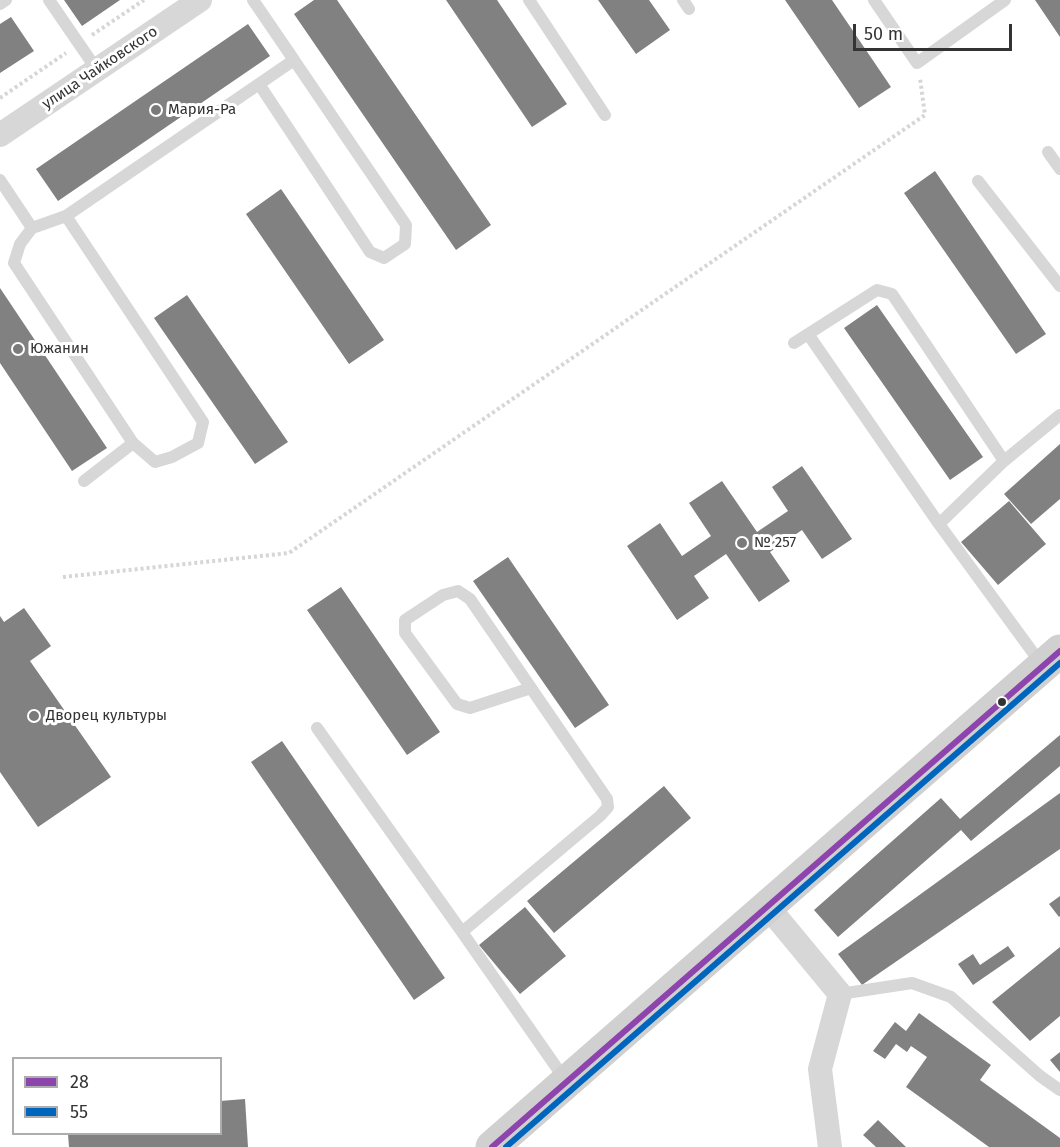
<!DOCTYPE html>
<html>
<head>
<meta charset="utf-8">
<style>
	body { margin:0 }
	#map { position:relative; width:1060px; height:1147px; overflow:hidden; background:#fff; font-family:"Fira Sans",sans-serif }
	canvas { display:block }
	.legend { position:absolute; left:12px; top:1057px; width:210px; height:78px; box-sizing:border-box; background:#fff; border:2px solid #adadad; margin:0; padding:8px 10px; list-style:none; font-size:18px; color:#333 }
	.legend li { display:flex; align-items:center; gap:12px; height:30px }
	.legend b { width:30px; border:2px solid #adadad }
	.scale { position:absolute; left:853px; top:24px; width:159px; height:27px; box-sizing:border-box; border:3px solid #333; border-top:0; padding-left:8px; font-size:18px; line-height:21px; white-space:nowrap; color:#333; -webkit-text-stroke:4px #fff; paint-order:stroke }
</style>
</head>
<body>
<div id="map">
<canvas width="1060" height="1147"></canvas>
<ul class="legend">
<li><b style="height:8px;background:#8e44ad"></b>28</li>
<li><b style="height:8px;background:#0065bd"></b>55</li>
</ul>
<div class="scale">50 m</div>
</div>
<script>
const context = document.querySelector('canvas').getContext('2d');
context.lineJoin = 'round';
function fillPath(path, color) { context.fillStyle = color; context.fill(path, 'evenodd'); }
const poly = rows => new Path2D(rows.map(r => 'M' + r).join(''));
function trace(path, color, width, dash) { context.strokeStyle = color; context.lineWidth = width; context.lineCap = dash ? 'butt' : 'round'; context.setLineDash(dash || []); context.stroke(path); }
function drawText(font, color, halo, rows, align = 'center') {
  context.font = font + ' "Fira Sans",sans-serif'; context.lineWidth = 6; context.setLineDash([]); context.textBaseline = 'middle'; context.strokeStyle = halo; context.fillStyle = color; for (const [text, x, y, turn = 0] of rows) {
    context.save(); context.translate(x, y); context.rotate((+turn || 0) * Math.PI / 180); context.textAlign = isNaN(turn) ? turn : align; if (halo) context.strokeText(text, 0, 0); context.fillText(text, 0, 0); context.restore();
  }
}
fillPath(poly([
	[64,0,120,0,82,26],
	[314,0,337,0,491,225,456,250,294,14],
	[446,0,497,0,567,104,532,127],
	[598,0,649,0,670,30,636,54],
	[785,0,832,0,891,87,859,108],
	[1035,0,1060,0,1060,37],
	[11,17,34,51,0,73,0,24],
	[248,24,270,56,58,201,36,169],
	[935,171,1046,334,1016,354,904,193],
	[281,189,384,340,349,364,246,214],
	[0,288,107,448,72,471,0,363],
	[187,295,288,442,255,464,154,318],
	[877,305,983,457,950,480,844,328],
	[1060,444,1060,499,1031,524,1004,494],
	[802,466,852,539,822,559,802,530,770,552,790,581,759,602,726,554,694,576,709,598,677,620,627,546,660,523,682,556,711,536,689,503,722,481,757,532,788,511,772,487],
	[1009,501,1046,544,998,585,961,542],
	[508,557,609,705,575,728,473,581],
	[341,587,440,732,407,755,307,610],
	[24,608,51,646,30,661,111,777,38,827,0,772,0,616,4,622],
	[1060,735,1060,766,971,841,961,830,838,937,814,910,941,798,960,819],
	[282,741,445,978,414,1000,251,762],
	[664,786,691,818,554,933,527,901],
	[1060,793,1060,849,862,985,838,954],
	[1060,896,1060,916,1059,917,1049,904],
	[525,907,566,956,520,994,479,945],
	[1008,946,1015,956,973,985,958,964,973,954,980,965],
	[1060,947,1060,1016,1030,1041,992,1002],
	[919,1013,991,1065,980,1080,1060,1138,1060,1147,989,1147,906,1087,927,1057,911,1046,907,1052,896,1044,885,1059,873,1051,895,1022,906,1031],
	[1060,1052,1060,1072,1050,1060],
	[245,1099,248,1147,69,1147,68,1134,220,1134,220,1101],
	[878,1120,906,1147,876,1147,863,1135]
]), '#818181');
trace(poly([
	[92,35,144,0],
	[0,98,66,53],
	[63,577,289,553,925,115,920,78]
]), '#d6d6d6', 4, [3, 3]);
trace(poly([
	[49,0,97,70],
	[529,0,605,115],
	[683,0,689,9],
	[874,0,917,63,1005,0],
	[0,4,6,0],
	[259,84,370,252,384,258,405,244,406,225,294,60],
	[1048,152,1060,169],
	[0,180,32,228],
	[978,181,1060,286],
	[66,216,203,422,198,443,172,457,155,462,133,443,14,263,20,244,32,228,66,216],
	[66,216,294,60,253,0],
	[808,334,939,524,1042,665],
	[794,343,877,290,892,294,1004,461],
	[84,481,133,443],
	[939,524,1004,461,1060,415],
	[531,688,470,708,457,704,405,633,405,620,443,595,458,591,470,599,531,688,607,799,608,807,600,816,462,932,566,1081],
	[317,728,462,932],
	[840,994,912,983,951,997,1040,1076,1060,1090]
]), '#d7d7d7', 12);
trace(poly([
	[0,135,200,0],
	[768,907,840,994,820,1069,830,1147]
]), '#d7d7d7', 24);
trace(poly([
	[492,1147,1060,651]
]), '#d0d0d0', 33);
trace(poly([
	[492,1147,1060,651]
]), '#8e44ad', 6);
trace(poly([
	[506,1147,1060,663]
]), '#0065bd', 6);
for (const [x, y, r, color] of [
	[156,110,6,"#7a7a7a"],
	[18,349,6,"#7a7a7a"],
	[742,543,6,"#7a7a7a"],
	[1002,702,5,"#333"],
	[34,716,6,"#7a7a7a"]
]) { const dot = new Path2D(); dot.arc(x, y, r, 0, 2 * Math.PI); context.fillStyle = color; context.fill(dot); trace(dot, '#fff', 2); }
drawText('15px', '#333', '#fff', [
	["улица Чайковского",100,68,-34]
]);
drawText('15px', '#333', '#fff', [
	["Мария-Ра",168,110],
	["Южанин",30,349],
	["№ 257",754,543],
	["Дворец культуры",46,716]
], 'left');
</script>
</body>
</html>
